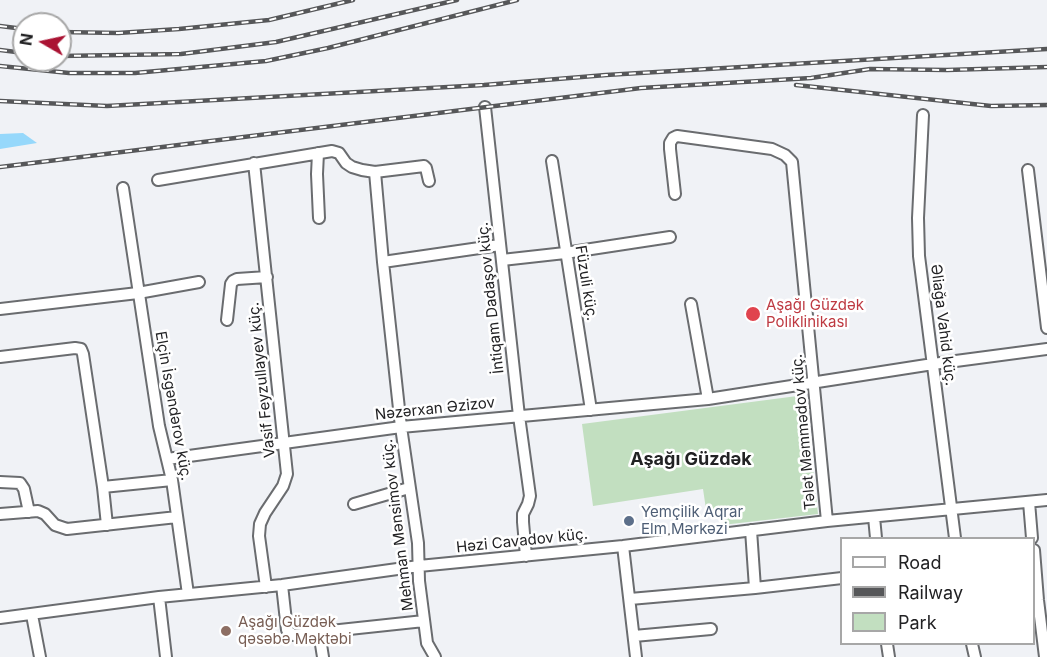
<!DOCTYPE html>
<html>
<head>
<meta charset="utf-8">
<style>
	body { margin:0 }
	#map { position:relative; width:1047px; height:657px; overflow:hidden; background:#f0f2f6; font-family:Inter,sans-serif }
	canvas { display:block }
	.legend { position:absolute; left:840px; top:537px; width:195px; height:108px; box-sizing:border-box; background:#fff; border:2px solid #a7a7a7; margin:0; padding:8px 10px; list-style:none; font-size:18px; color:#222224 }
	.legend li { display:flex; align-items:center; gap:12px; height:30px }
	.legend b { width:30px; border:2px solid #a7a7a7 }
	.north { position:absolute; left:12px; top:12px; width:60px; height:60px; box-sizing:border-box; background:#fff; border:2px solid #a7a7a7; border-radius:50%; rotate:279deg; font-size:16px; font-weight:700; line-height:24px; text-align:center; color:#222224 }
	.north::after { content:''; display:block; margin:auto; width:21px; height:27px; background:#aa1333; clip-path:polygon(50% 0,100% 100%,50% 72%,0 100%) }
</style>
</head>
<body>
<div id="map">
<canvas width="1047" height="657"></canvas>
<ul class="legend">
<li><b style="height:8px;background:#fff"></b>Road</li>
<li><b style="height:8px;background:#565759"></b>Railway</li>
<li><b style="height:16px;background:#c2dfc0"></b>Park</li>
</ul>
<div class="north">N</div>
</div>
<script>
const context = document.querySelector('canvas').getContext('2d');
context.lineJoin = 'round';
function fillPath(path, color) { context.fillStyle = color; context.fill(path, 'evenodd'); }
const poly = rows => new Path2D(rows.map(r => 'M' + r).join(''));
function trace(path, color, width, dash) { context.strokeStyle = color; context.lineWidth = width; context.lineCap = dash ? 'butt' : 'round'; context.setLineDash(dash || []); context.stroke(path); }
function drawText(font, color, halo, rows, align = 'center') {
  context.font = font + ' Inter,sans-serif'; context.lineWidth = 5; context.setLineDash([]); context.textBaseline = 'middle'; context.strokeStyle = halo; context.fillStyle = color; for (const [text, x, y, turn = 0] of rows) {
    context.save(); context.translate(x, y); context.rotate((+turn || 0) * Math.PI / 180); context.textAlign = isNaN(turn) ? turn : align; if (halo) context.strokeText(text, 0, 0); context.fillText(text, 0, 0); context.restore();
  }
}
fillPath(poly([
	[805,395,818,514,722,525,721,514,707,516,703,489,593,506,582,424]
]), '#c2dfc0');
fillPath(poly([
	[23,133,37,143,0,149,0,134]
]), '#96d8fb');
const minor = poly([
	[485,107,519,416,530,496,528,504,523,514,523,522,526,556],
	[923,115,918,218,919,256,955,538],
	[318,153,317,174,319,218],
	[552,161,591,410],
	[254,163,287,474,283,486,265,513,260,524,259,536,266,587],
	[1028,170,1047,328],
	[375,172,383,262,401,427,418,543,419,581,427,643,435,657],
	[158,180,332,151,339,153,346,163,352,167,362,170,375,172,424,166,426,168,429,181],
	[123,188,159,426,172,480,188,594],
	[675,194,670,149,670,143,673,138,677,136,772,149,785,155,792,162,827,521],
	[502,260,565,253,670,237],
	[383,262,500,245],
	[691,304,708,399],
	[0,309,138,293,199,282],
	[227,320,231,284,233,281,237,279,267,277],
	[0,357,75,348,81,349,83,354,103,487,107,525],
	[167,459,401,427,708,399,933,364,1047,349],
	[0,482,20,483,24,489,29,512],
	[103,487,172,480],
	[1029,502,1032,538],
	[354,504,409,488],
	[0,514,38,511,45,514,55,525,67,529,177,517],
	[874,517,876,538],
	[751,530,755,588],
	[623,546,636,657],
	[1034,550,1038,600,1045,657],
	[282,585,287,630,293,635,424,621],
	[159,597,166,657],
	[630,599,755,588,842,578],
	[32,615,40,657],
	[0,618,159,597,282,585,419,566,623,546,827,521,1047,500],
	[319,632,323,657],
	[634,636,711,629],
	[887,644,889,657],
	[972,644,975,657]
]);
trace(minor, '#6a6c6f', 14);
trace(minor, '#fff', 10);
const rail = poly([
	[0,26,24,29],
	[60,32,118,33,179,29,269,20,353,0],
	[0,50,24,53],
	[60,56,181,54,276,42,457,0],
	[0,66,69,73,135,73,266,61,328,48,517,0],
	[796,85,991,106,1047,105],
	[0,101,107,106,484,85,606,75,1047,49],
	[0,167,641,88,811,78,870,69,947,70,1047,67]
]);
trace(rail, '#565759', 4.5);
trace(rail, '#fff', 2, [7]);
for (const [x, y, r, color] of [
	[753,314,8,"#e0444e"],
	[629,521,6,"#5c6f8a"],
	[226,631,6,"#8d6e63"]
]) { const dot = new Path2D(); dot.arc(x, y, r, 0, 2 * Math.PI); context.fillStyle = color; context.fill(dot); trace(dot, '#fff', 2); }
drawText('15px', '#222224', '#fff', [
	["Füzuli küç.",586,283,81],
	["İntiqam Dadaşov küç.",491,298,-96],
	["Əliağa Vahid küç.",943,325,83],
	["Vasif Feyzullayev küç.",262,380,-96],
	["Elçin İsgəndərov küç.",173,406,80],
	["Nəzərxan Əzizov",435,409,-6],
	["Tələt Məmmədov küç.",804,432,-95],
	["Mehman Mənsimov küç.",398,525,-97],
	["Həzi Cavadov küç.",522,541,-6]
]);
drawText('15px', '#be3a42', '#fff', [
	["Aşağı Güzdək",766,305],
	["Poliklinikası",766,322]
], 'left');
drawText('15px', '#4e5e75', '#fff', [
	["Yemçilik Aqrar",641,512],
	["Elm Mərkəzi",641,529]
], 'left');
drawText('15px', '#785e54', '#fff', [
	["Aşağı Güzdək",238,622],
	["qəsəbə Məktəbi",238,639]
], 'left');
drawText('bold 18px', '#222224', '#fff', [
	["Aşağı Güzdək",691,460]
]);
</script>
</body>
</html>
